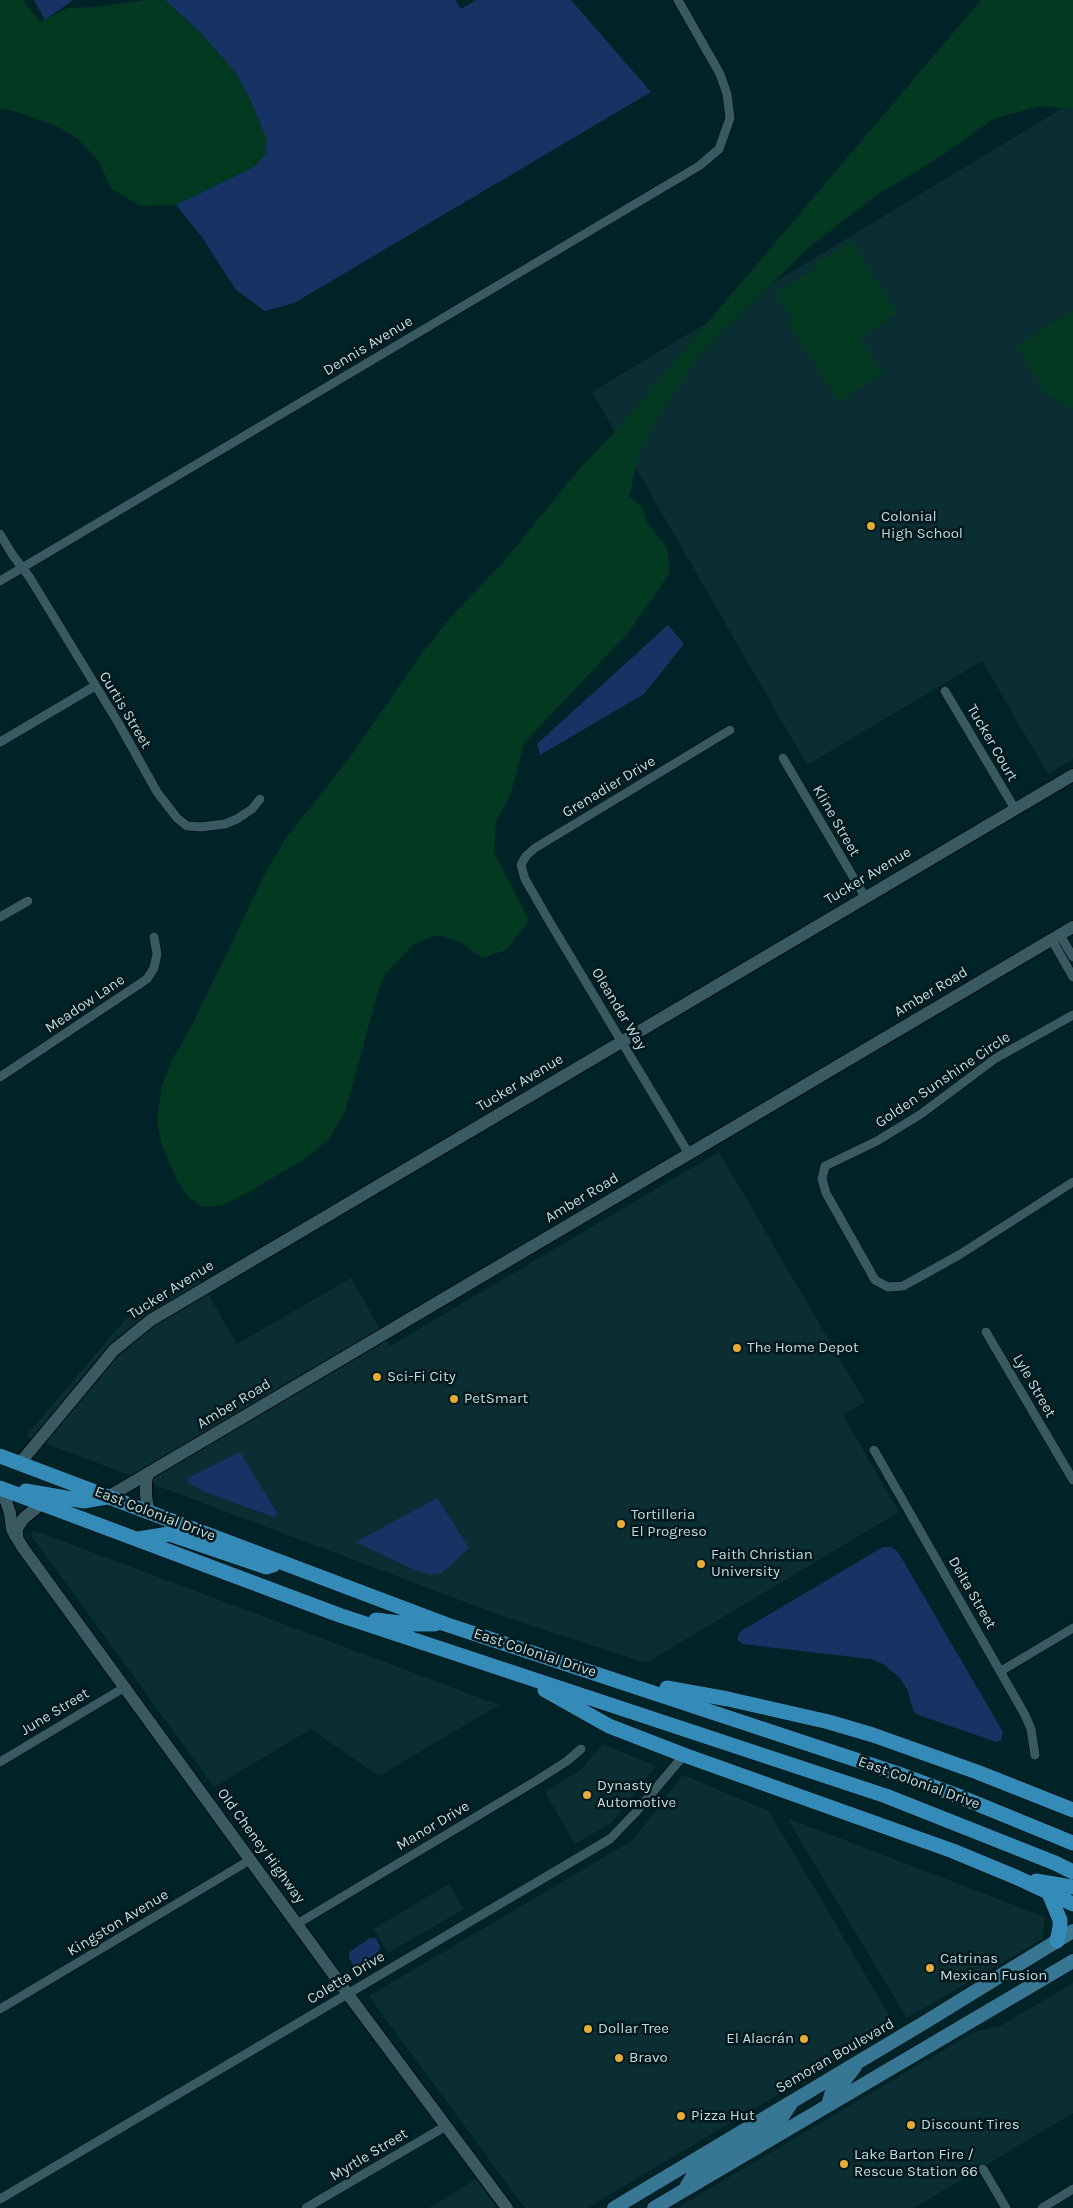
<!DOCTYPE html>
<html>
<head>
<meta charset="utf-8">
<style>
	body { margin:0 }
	canvas { display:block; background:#002328 }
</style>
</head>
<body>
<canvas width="1073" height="2208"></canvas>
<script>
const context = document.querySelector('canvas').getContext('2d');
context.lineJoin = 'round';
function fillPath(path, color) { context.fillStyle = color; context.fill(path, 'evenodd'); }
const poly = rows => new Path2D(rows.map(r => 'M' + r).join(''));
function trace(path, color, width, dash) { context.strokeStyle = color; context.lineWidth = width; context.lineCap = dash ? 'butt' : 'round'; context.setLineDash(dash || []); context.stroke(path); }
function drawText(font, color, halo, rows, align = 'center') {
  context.font = font + ' Karla,sans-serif'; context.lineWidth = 5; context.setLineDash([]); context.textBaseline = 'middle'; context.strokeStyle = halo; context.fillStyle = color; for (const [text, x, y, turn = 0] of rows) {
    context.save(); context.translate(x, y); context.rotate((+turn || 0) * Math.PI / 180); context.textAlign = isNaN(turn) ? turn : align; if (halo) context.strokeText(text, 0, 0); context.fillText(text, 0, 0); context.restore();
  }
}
fillPath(poly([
	[1073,102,1073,759,1048,774,982,661,807,765,592,392],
	[719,1152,865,1402,843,1415,899,1512,646,1663,502,1616,26,1436,125,1320,198,1277,237,1344,351,1278,390,1346],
	[33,1530,409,1671,499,1705,379,1776,311,1729,214,1787,31,1535],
	[602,1744,656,1766,611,1823,575,1844,545,1792,582,1769],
	[683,1775,769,1811,895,2025,587,2208,525,2208,369,1996,633,1840],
	[787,1818,1045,1917,1042,1939,907,2018],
	[449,1884,464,1909,388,1953,374,1929],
	[1073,1983,1073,2113,914,2208,677,2208,974,2032,1000,2026],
	[476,2179,497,2208,429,2208]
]), '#0b2e33');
fillPath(poly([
	[0,0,23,0,40,22,68,8,100,7,145,0,165,0,200,32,236,73,252,103,267,141,265,155,254,167,176,205,140,206,111,188,99,162,79,140,58,127,26,115,6,109,0,109],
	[981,0,1073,0,1073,109,1039,106,993,119,941,156,875,196,806,250,698,356,661,413,639,453,629,497,642,506,647,523,668,549,669,574,628,633,524,743,511,793,496,822,494,853,529,920,506,950,482,958,458,941,437,935,414,944,384,975,377,995,345,1112,329,1139,306,1158,247,1193,221,1206,201,1206,190,1198,177,1181,161,1142,157,1118,162,1086,172,1060,189,1031,267,870,286,838,351,756,422,653,452,616,506,559,580,468,613,434],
	[851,241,898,313,860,338,883,374,839,402,787,322,792,319,776,293,814,269,813,265],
	[1073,310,1073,410,1045,393,1016,346]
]), '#033821');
fillPath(poly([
	[34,0,73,0,45,20],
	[165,0,455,0,461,9,476,0,571,0,651,92,294,303,265,311,236,290,202,237,176,205,254,167,265,155,267,141,252,103,236,73,200,32],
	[668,625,684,644,644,694,540,755,537,744],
	[240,1452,277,1513,274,1517,205,1492,189,1483,188,1478],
	[437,1498,469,1548,442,1573,431,1575,410,1568,356,1542],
	[883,1547,891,1547,898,1552,1003,1732,1001,1740,996,1742,916,1714,913,1710,908,1691,900,1678,883,1664,871,1659,742,1644,738,1640,738,1635,741,1631],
	[370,1938,376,1938,380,1946,378,1953,359,1965,353,1965,349,1958,349,1952]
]), '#163364');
const street = poly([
	[0,534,12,554,30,578,119,724,157,792,177,818,187,826,201,827,225,824,237,819,252,809,260,799],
	[0,581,699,166,719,149,730,118,727,94,720,74,678,0],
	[945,691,1015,809],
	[0,742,95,686],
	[783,758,865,897],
	[0,917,28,901],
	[1060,935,1073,957],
	[1052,940,1073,977],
	[1073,1015,996,1058,921,1114,877,1141,825,1166,822,1179,826,1193,875,1280,888,1287,903,1286,959,1255,1073,1182],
	[0,1077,147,979,154,968,157,954,154,937],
	[689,1154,548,919,525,879,521,865,526,856,535,848,730,730],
	[986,1332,1073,1480],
	[874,1450,1025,1715,1031,1729,1035,1755],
	[1001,1671,1073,1628],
	[0,1762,125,1687],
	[297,1924,539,1779,567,1761,581,1749],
	[0,2009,250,1860],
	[983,2169,1006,2208],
	[0,2199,610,1839,635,1813,684,1755],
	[306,2208,446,2126],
	[1042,2208,1073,2189]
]);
const secondary = poly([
	[20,1463,114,1350,151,1320,1073,775],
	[148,1473,146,1482,146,1496,149,1512],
	[0,1493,6,1501,10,1513,12,1529,16,1537],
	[108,1497,1073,927],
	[41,1504,24,1518,17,1528,17,1538,23,1548,347,1993,507,2208]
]);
const primary = poly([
	[828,2105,833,2088,844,2081,855,2067],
	[685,2189,695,2172,779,2122,792,2102],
	[614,2208,927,2021,1073,1931],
	[654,2208,1073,1961]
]);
const highway = poly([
	[0,1456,445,1624,896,1773,953,1794,1073,1843],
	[0,1488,339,1615,886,1796,1055,1863],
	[26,1491,84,1501,107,1497],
	[138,1539,169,1534,266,1567,273,1565],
	[376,1620,410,1624,435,1624],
	[667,1688,728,1699,829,1722,873,1735,977,1772,1073,1810],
	[545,1690,609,1726,684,1755,953,1851,1018,1878,1073,1904],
	[1036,1881,1073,1887],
	[1048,1891,1060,1920,1060,1927,1057,1941]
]);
trace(street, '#000b0f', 10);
trace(secondary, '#000b0f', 14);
trace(primary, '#000b0f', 15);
trace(highway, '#000b0f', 16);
trace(street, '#395a60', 9);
trace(secondary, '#395a60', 12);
trace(primary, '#377794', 14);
trace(highway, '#358bb7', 15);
const highwayBridge = poly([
	[1055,1863,1073,1872]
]);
trace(highwayBridge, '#000b0f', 16, []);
trace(highwayBridge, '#358bb7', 15);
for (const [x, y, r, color] of [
	[871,526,5,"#e5ad36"],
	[737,1348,5,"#e5ad36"],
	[377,1377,5,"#e5ad36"],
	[454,1399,5,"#e5ad36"],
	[621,1524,5,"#e5ad36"],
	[701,1564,5,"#e5ad36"],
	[587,1795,5,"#e5ad36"],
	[930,1968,5,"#e5ad36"],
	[588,2029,5,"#e5ad36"],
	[804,2039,5,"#e5ad36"],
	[619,2058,5,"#e5ad36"],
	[681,2116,5,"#e5ad36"],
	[911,2125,5,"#e5ad36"],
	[844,2164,5,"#e5ad36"]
]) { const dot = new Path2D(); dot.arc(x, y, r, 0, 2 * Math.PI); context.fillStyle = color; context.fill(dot); trace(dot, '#01191d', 2); }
drawText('15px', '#c7d9dc', '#01191d', [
	["Dennis Avenue",368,346,-31],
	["Curtis Street",125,710,59],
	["Tucker Court",992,743,60],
	["Grenadier Drive",609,787,-31],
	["Kline Street",836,821,60],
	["Tucker Avenue",868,876,-31],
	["Amber Road",931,992,-31],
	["Meadow Lane",85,1004,-34],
	["Oleander Way",619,1009,59],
	["Golden Sunshine Circle",943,1080,-34],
	["Tucker Avenue",520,1083,-31],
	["Amber Road",582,1198,-31],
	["Tucker Avenue",171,1290,-32],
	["Lyle Street",1034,1386,60],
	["Amber Road",234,1404,-31],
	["East Colonial Drive",155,1514,21],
	["Delta Street",972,1593,60],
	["East Colonial Drive",535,1653,18],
	["June Street",55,1712,-31],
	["East Colonial Drive",919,1783,20],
	["Manor Drive",433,1826,-31],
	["Old Cheney Highway",261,1846,54],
	["Kingston Avenue",118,1923,-31],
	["Coletta Drive",346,1978,-31],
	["Semoran Boulevard",835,2056,-30],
	["Myrtle Street",369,2155,-31]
]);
drawText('15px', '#c7d9dc', '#01191d', [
	["Colonial",881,517],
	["High School",881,534],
	["The Home Depot",747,1348],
	["Sci-Fi City",387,1377],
	["PetSmart",464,1399],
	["Tortilleria",631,1515],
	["El Progreso",631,1532],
	["Faith Christian",711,1555],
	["University",711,1572],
	["Dynasty",597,1786],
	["Automotive",597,1803],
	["Catrinas",940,1959],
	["Mexican Fusion",940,1976],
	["Dollar Tree",598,2029],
	["El Alacrán",794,2039,"right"],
	["Bravo",629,2058],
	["Pizza Hut",691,2116],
	["Discount Tires",921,2125],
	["Lake Barton Fire /",854,2155],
	["Rescue Station 66",854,2172]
], 'left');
</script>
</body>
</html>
